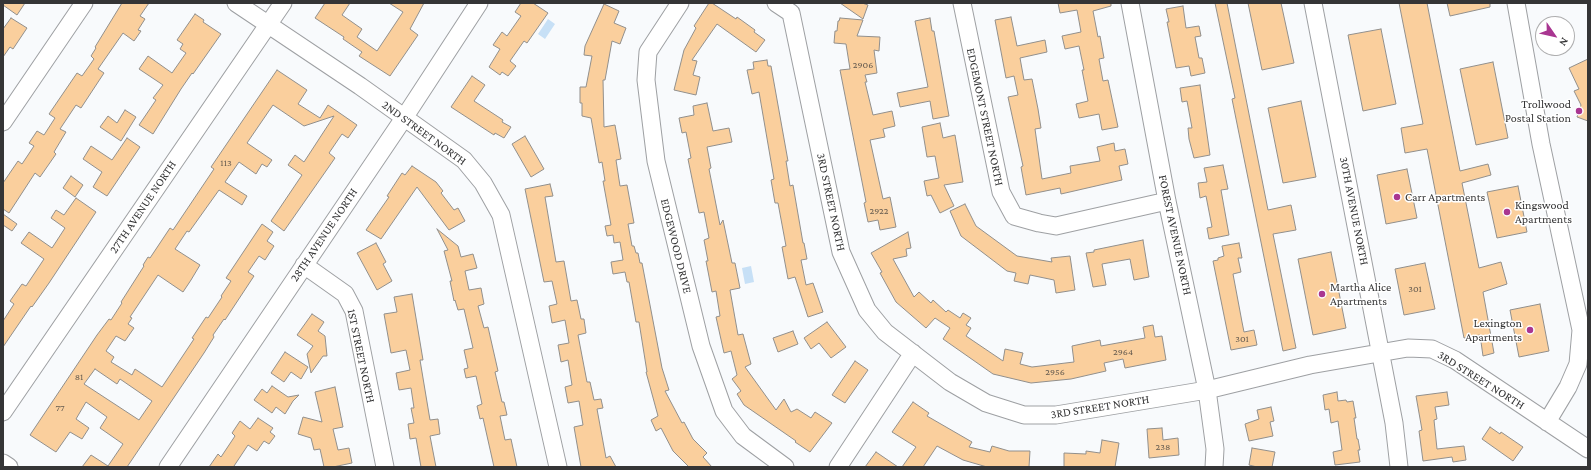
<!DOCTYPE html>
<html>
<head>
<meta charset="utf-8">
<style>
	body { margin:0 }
	#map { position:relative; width:1591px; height:470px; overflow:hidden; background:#f8fafc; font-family:"Crimson Pro",serif }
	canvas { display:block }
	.frame { position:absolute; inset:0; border:4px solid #353536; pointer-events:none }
	.north { position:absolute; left:1535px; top:16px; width:40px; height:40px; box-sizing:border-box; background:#fff; border:1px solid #aeaeaf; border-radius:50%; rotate:124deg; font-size:11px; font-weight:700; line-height:16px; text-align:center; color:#353536 }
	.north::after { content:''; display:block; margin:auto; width:14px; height:18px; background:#a93691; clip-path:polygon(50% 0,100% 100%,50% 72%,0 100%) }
</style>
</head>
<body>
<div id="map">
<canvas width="1591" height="470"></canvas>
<div class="frame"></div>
<div class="north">N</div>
</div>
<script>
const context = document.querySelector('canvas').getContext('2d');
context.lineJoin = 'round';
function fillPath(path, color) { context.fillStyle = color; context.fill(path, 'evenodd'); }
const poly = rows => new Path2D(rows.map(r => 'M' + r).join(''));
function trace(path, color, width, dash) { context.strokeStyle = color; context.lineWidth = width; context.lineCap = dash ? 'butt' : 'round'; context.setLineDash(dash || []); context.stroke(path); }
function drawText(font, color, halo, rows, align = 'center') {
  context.font = font + ' "Crimson Pro",serif'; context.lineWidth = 3; context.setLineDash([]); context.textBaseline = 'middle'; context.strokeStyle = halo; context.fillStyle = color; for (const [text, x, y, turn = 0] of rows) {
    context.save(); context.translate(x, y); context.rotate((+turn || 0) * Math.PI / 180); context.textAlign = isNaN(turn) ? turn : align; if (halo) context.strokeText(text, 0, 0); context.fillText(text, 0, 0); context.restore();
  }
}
fillPath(poly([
	[548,19,555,24,545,39,538,34],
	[751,266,754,282,745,284,742,268]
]), '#c7e0f6');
const building = poly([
	[3,3,25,3,17,15,3,5,3,3],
	[122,3,149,3,140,16,145,19,138,30,141,31,134,41,123,33,98,69,104,73,81,108,76,105,60,129,66,132,54,152,56,154,40,177,35,173,9,213,3,209,3,183,18,161,22,164,34,146,29,143,37,131,44,135,55,118,49,114,77,73,82,76,94,59,91,56,96,48,95,47,122,3],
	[325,3,350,3,342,15,362,29,357,37,377,51,403,12,389,3,424,3,410,29,418,35,390,76,359,56,362,52,343,39,344,37,315,18,325,3],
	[521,3,533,3,548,13,527,43,524,41,510,61,516,66,508,76,502,72,500,75,489,67,500,49,493,45,502,32,507,36,521,16,515,12,521,3],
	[709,3,712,3,736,19,737,17,755,30,754,32,765,40,756,52,717,24,692,60,697,61,693,75,700,77,696,95,674,90,684,50,696,28,694,26,709,3],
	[840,3,862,3,868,5,863,19,840,3],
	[1058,3,1111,3,1111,6,1093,11,1098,37,1100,36,1104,58,1099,59,1103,81,1108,80,1118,127,1102,130,1099,114,1079,118,1076,104,1088,101,1082,70,1084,70,1079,46,1065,49,1062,36,1081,32,1077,10,1060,13,1058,3],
	[1215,3,1227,3,1268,210,1291,205,1296,230,1273,234,1296,348,1283,351,1232,99,1235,98,1215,3],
	[1248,3,1281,3,1294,63,1262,70,1248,3],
	[1399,3,1427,3,1460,171,1488,164,1491,175,1462,183,1479,268,1501,262,1507,284,1483,292,1494,353,1483,356,1480,335,1464,338,1427,149,1405,153,1401,128,1423,124,1399,3],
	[1447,3,1490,3,1490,7,1450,16,1447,3],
	[604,4,619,11,614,23,626,28,620,44,612,41,605,80,603,80,604,127,615,125,621,159,616,160,620,186,627,185,634,223,628,224,632,246,634,246,636,253,638,253,640,263,642,263,662,368,669,390,665,391,682,423,684,422,693,439,707,453,703,457,712,467,689,467,673,451,661,428,656,431,651,420,658,416,646,372,647,372,639,322,636,322,629,282,627,282,625,272,613,274,611,262,623,260,620,242,614,243,613,235,607,236,605,226,611,225,603,181,605,181,602,162,599,163,591,118,582,116,582,103,580,103,580,87,586,87,592,56,584,55,585,46,604,4],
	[1183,6,1186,28,1199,26,1201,36,1195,37,1199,58,1202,58,1205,73,1191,76,1189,66,1176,68,1167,22,1169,22,1166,9,1183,6],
	[195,14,204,20,203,22,221,34,193,74,192,73,181,89,153,134,139,125,156,100,153,98,163,85,139,69,148,56,172,73,186,53,180,49,183,44,177,40,195,14],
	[1011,17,1017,46,1045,40,1047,52,1020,58,1024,80,1032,79,1038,109,1041,128,1035,129,1042,179,1071,173,1070,166,1100,161,1097,147,1114,143,1115,151,1125,149,1128,164,1119,166,1122,180,1061,194,1060,188,1026,195,1021,167,1023,166,1008,97,1018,95,1014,76,1006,78,995,20,1011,17],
	[11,18,27,28,13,49,10,47,3,57,3,29,11,18],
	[840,18,863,20,857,36,880,37,879,51,874,50,877,73,865,75,867,82,865,82,873,115,892,111,895,126,883,129,885,137,870,140,883,199,890,197,896,227,880,230,878,220,868,222,864,203,866,202,840,70,850,69,846,44,834,43,835,31,837,31,838,21,839,21,840,18],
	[930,18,932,31,934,31,949,116,933,119,930,101,900,107,897,93,928,87,915,21,930,18],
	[1381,29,1396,104,1363,111,1348,35,1381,29],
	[1588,59,1588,121,1577,117,1581,105,1574,91,1579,89,1569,68,1588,59],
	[767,60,768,66,771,66,788,161,786,161,790,186,793,185,803,243,804,243,807,259,801,260,806,285,813,283,823,312,808,317,795,277,788,279,782,247,786,246,778,203,775,203,771,180,774,179,759,92,752,94,747,70,754,69,753,62,767,60],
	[1493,62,1508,138,1476,145,1460,69,1493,62],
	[277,70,307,90,298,104,320,118,328,105,357,125,348,138,342,134,329,153,335,158,284,231,271,221,302,175,288,165,295,155,304,162,334,116,304,126,273,105,247,143,272,160,267,167,262,164,256,174,239,162,225,182,247,196,242,205,219,190,189,232,187,231,175,249,200,265,191,280,183,292,158,275,130,317,132,318,128,324,134,328,125,341,116,336,106,351,114,357,111,362,132,375,135,369,162,387,194,339,192,338,206,317,208,318,222,297,221,296,231,281,226,278,262,224,273,232,267,241,274,246,265,260,259,256,248,272,254,276,225,320,224,319,213,335,214,337,204,353,127,467,82,467,91,455,108,466,123,444,100,428,107,417,86,402,76,419,89,428,82,439,70,432,56,452,30,435,97,335,109,319,111,320,122,303,121,302,144,266,143,265,148,257,150,258,170,228,173,230,214,169,211,167,277,70],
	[95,369,117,384,120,379,152,401,139,420,84,384,95,369],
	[472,76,485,85,474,101,503,120,502,122,511,127,504,138,495,133,494,135,451,107,472,76],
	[1200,85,1210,155,1194,158,1189,139,1188,128,1192,128,1187,101,1182,102,1180,88,1200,85],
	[1301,101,1316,177,1283,183,1268,108,1301,101],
	[707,103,713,131,729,128,732,142,707,147,711,168,709,169,720,225,723,220,732,263,735,263,740,288,730,290,738,335,743,334,751,364,745,367,776,410,784,399,791,412,797,409,811,418,815,412,832,423,810,452,795,442,796,441,744,405,737,394,741,391,732,379,737,375,731,351,724,353,716,317,720,316,716,291,712,292,706,261,708,261,704,240,709,238,704,212,699,213,688,159,691,158,686,132,682,133,679,118,694,115,693,106,707,103],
	[125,110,136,117,121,141,100,127,108,116,117,123,125,110],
	[940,123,943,138,955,135,963,182,944,185,954,206,940,213,931,195,927,196,924,181,939,178,935,156,927,157,922,127,940,123],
	[525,136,544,169,531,177,512,144,525,136],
	[127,138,140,147,107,196,93,187,102,172,83,159,91,146,112,160,127,138],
	[1223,165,1228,189,1221,190,1229,235,1209,239,1207,228,1212,227,1206,196,1200,198,1198,183,1207,182,1204,168,1223,165],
	[412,166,436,182,443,191,441,193,454,210,458,208,465,221,449,230,417,187,381,239,366,230,389,197,387,196,402,173,405,175,412,166],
	[1407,169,1417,218,1386,224,1377,175,1407,169],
	[71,176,83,185,75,197,63,188,71,176],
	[550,184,553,196,545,197,556,262,564,261,571,301,577,300,581,319,584,319,586,333,578,335,587,382,590,382,594,400,601,399,603,408,597,409,606,458,610,456,616,467,581,467,574,427,583,425,579,401,568,403,565,387,572,385,568,360,561,362,558,345,569,343,565,320,552,323,549,306,557,304,552,281,544,282,525,189,550,184],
	[1518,186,1527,232,1497,238,1487,192,1518,186],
	[76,198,96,212,49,283,32,307,31,306,3,347,3,321,14,304,10,301,22,284,26,286,44,259,21,243,29,232,52,248,65,228,51,218,56,210,64,215,76,198],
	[965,204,976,226,1017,256,1052,262,1051,258,1070,256,1075,290,1056,293,1054,280,1030,275,1028,284,1014,281,1016,273,1007,271,961,236,950,211,965,204],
	[3,214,17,224,12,231,3,225,3,214],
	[437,229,458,246,461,257,473,254,477,268,465,271,469,290,481,288,484,304,478,306,484,328,488,327,498,371,495,372,502,402,504,402,507,415,500,416,505,440,511,439,517,467,494,467,483,418,480,419,477,406,482,404,476,376,466,378,464,369,468,368,464,350,473,348,464,309,458,310,455,300,454,301,450,281,452,281,444,251,448,250,437,229],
	[908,232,911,248,906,249,907,256,893,259,914,297,919,292,931,303,933,300,946,312,948,310,960,318,963,313,971,318,966,325,971,328,966,336,1003,361,1005,349,1023,353,1020,364,1032,367,1074,362,1072,346,1100,340,1101,346,1145,338,1143,327,1153,325,1155,337,1162,336,1166,360,1125,368,1123,359,1104,363,1106,371,1071,379,1031,383,993,374,943,339,950,328,935,318,926,328,896,302,880,273,882,272,871,253,908,232],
	[1143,240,1149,277,1134,280,1130,259,1102,264,1106,285,1093,287,1086,253,1094,252,1094,250,1143,240],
	[376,243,386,262,383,264,392,281,377,290,357,253,376,243],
	[1239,243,1242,258,1238,258,1241,272,1233,274,1242,322,1244,332,1254,330,1257,345,1231,350,1213,261,1218,260,1218,258,1224,256,1222,246,1239,243],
	[1331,252,1346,328,1313,335,1298,259,1331,252],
	[1425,263,1435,309,1404,315,1395,269,1425,263],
	[412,294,423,360,420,360,430,420,438,419,440,434,430,436,436,467,421,467,416,438,410,439,408,424,414,423,411,408,414,408,411,388,399,390,396,373,410,370,406,350,391,353,384,314,397,312,394,297,412,294],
	[1540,304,1549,351,1519,357,1510,310,1540,304],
	[312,314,324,322,318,331,325,336,327,356,323,356,311,373,307,354,313,346,297,335,312,314],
	[827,322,846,347,831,358,819,343,811,349,804,338,827,322],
	[793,331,798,344,778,352,773,338,793,331],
	[285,352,308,367,301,379,291,372,284,382,271,373,285,352],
	[855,361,868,370,845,403,832,395,855,361],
	[272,386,288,397,299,395,293,401,285,414,276,407,272,413,254,400,262,389,267,393,272,386],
	[335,387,343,427,333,429,338,450,349,448,352,463,333,467,324,467,320,449,314,450,311,438,298,434,303,417,322,422,315,392,335,387],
	[1337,392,1338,401,1346,400,1347,402,1353,401,1356,418,1354,418,1357,439,1358,439,1360,450,1358,450,1360,462,1335,465,1333,452,1342,450,1338,421,1331,423,1329,409,1325,410,1323,395,1337,392],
	[1447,392,1449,405,1435,407,1437,419,1434,420,1437,449,1464,446,1466,460,1453,462,1452,457,1423,461,1419,431,1422,430,1416,396,1447,392],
	[913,402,929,413,927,416,972,442,969,447,990,452,992,446,1009,451,1030,451,1029,467,987,467,963,460,937,446,923,467,902,467,916,447,892,432,913,402],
	[1271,407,1274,421,1270,422,1273,436,1249,441,1245,424,1259,419,1257,410,1271,407],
	[258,418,273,428,270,432,275,436,269,444,264,441,257,451,248,445,234,466,235,467,209,467,218,454,221,457,235,436,232,433,240,421,250,429,258,418],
	[1490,427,1500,434,1501,432,1523,447,1513,461,1482,439,1490,427],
	[1162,428,1163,440,1178,438,1179,455,1149,458,1147,429,1162,428],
	[1102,440,1119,443,1115,467,1064,467,1064,453,1086,454,1086,451,1100,453,1102,440],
	[1252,448,1275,452,1272,467,1257,467,1249,465,1252,448],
	[876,452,898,467,865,467,876,452]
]);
fillPath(building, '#facf9d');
trace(building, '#918f8c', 1);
const minor = poly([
	[236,3,360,86,464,160,483,183,501,215,558,467],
	[680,3,648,52,646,80,656,161,701,346,724,411,743,436,785,467],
	[776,3,791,13,841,252,867,310,885,332,950,382,986,403,1024,415,1056,415,1207,390,1310,365,1408,348,1432,349,1455,360,1588,449],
	[962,3,1001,192,1014,216,1039,223,1056,226,1167,201],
	[1130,3,1167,201,1207,390,1215,449,1214,467],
	[1313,3,1394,423,1399,467],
	[1516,3,1541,144,1581,330,1578,364,1568,387,1547,422],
	[3,122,84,3],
	[304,265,345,294,354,311,385,467],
	[3,412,283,3],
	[3,463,9,467],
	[168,467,404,118,479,3],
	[838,467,913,353]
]);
trace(minor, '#9ea0a3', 19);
trace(minor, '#fff', 17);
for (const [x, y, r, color] of [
	[1579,111,4,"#a93691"],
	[1397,197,4,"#a93691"],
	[1507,212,4,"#a93691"],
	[1322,294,4,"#a93691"],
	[1530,330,4,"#a93691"]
]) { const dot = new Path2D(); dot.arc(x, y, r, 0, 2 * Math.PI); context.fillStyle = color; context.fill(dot); trace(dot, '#fff', 1.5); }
drawText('10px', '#665c50', null, [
	["2906",863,65],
	["113",226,163],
	["2922",879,211],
	["301",1415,289],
	["301",1242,339],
	["2964",1123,352],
	["2956",1055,372],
	["81",79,377],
	["77",60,408],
	["238",1163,447]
]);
drawText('12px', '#353536', '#fff', [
	["Trollwood",1571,104,"right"],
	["Postal Station",1571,118,"right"],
	["Carr Apartments",1405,197],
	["Kingswood",1515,205],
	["Apartments",1515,219],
	["Martha Alice",1330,287],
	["Apartments",1330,301],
	["Lexington",1522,323,"right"],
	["Apartments",1522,337,"right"]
], 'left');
drawText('12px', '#353536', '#fff', [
	["EDGEMONT STREET NORTH",985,117,78],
	["2ND STREET NORTH",424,133,36],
	["3RD STREET NORTH",831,202,78],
	["27TH AVENUE NORTH",143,207,-56],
	["30TH AVENUE NORTH",1354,211,79],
	["28TH AVENUE NORTH",324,235,-56],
	["FOREST AVENUE NORTH",1175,235,78],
	["EDGEWOOD DRIVE",676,246,76],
	["1ST STREET NORTH",361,356,78],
	["3RD STREET NORTH",1481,380,32],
	["3RD STREET NORTH",1100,407,-9]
]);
</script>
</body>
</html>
